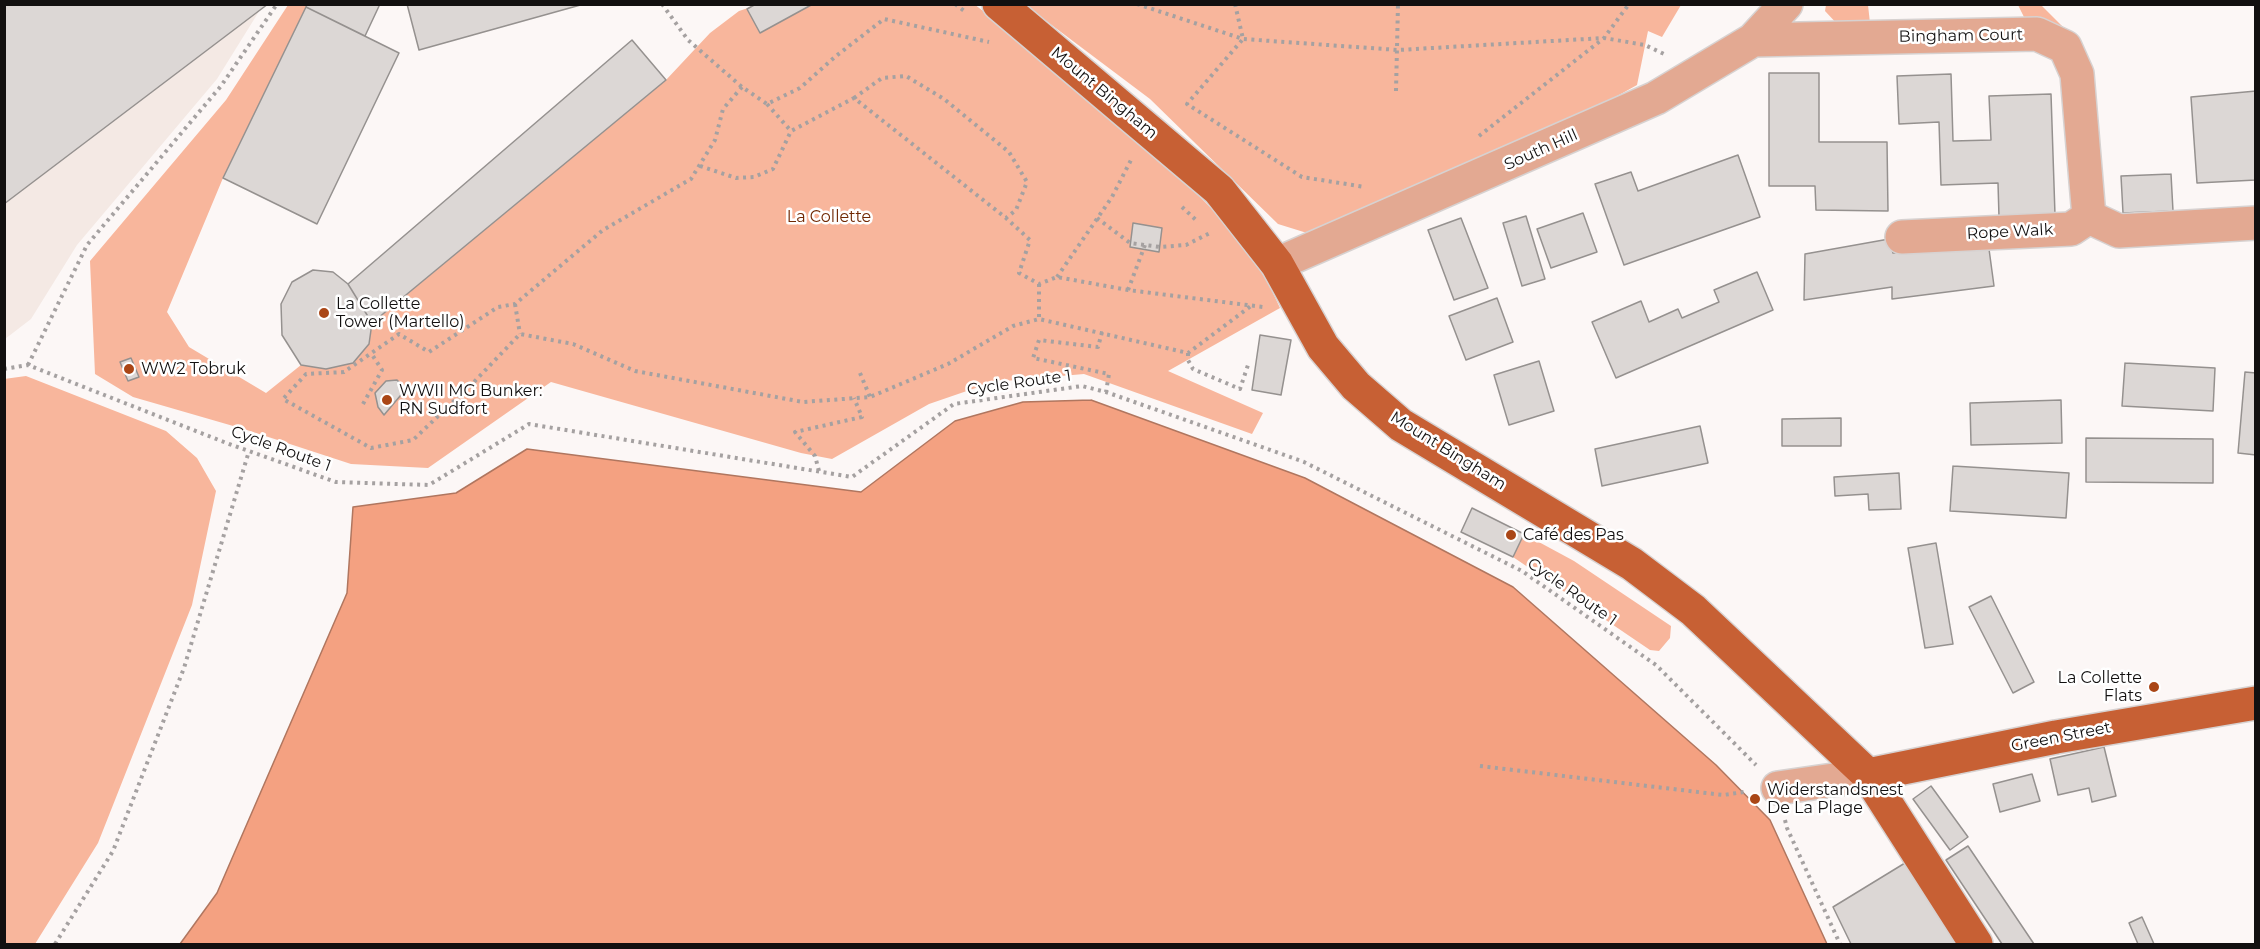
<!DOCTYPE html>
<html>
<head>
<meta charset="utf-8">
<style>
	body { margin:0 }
	#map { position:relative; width:2260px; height:949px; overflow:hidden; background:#fcf7f6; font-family:Montserrat,sans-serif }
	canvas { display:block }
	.frame { position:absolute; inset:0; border:6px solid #121010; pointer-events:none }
</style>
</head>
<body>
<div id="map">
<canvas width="2260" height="949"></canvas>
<div class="frame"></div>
</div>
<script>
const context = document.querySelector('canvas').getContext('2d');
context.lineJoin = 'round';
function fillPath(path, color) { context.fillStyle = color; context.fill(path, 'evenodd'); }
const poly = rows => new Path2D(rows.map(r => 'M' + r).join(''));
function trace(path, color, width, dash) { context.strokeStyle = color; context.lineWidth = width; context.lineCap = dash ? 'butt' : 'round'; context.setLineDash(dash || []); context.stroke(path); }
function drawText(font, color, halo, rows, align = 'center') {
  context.font = font + ' Montserrat,sans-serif'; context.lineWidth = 5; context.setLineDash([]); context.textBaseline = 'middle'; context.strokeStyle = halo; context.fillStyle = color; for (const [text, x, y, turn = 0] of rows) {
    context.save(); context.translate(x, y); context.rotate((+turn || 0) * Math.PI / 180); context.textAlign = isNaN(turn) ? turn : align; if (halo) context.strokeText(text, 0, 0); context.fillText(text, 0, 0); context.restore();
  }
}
fillPath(poly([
	[5,5,263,5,217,79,77,245,31,319,5,339]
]), '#f4e9e4');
fillPath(poly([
	[760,4,974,4,1078,85,1187,184,1228,225,1267,280,1280,308,1168,371,1263,413,1252,434,1084,374,993,382,929,404,832,459,801,453,551,382,428,468,351,464,247,430,133,397,95,374,90,261,226,100,288,5,307,5,223,178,167,312,189,347,266,393,301,365,326,369,353,363,369,344,372,323,666,80,710,33,739,11],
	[1025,5,1681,5,1662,37,1648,31,1637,85,1549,134,1307,233,1278,224,1150,99],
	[1826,5,1868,5,1870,23,1840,27,1825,11],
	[2018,5,2041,5,2075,39,2024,17],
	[26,376,166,431,197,458,216,491,192,605,98,843,35,944,5,944,4,379],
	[1524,534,1574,561,1671,626,1670,638,1659,651,1650,650,1513,557]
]), '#f8b69c');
const water = poly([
	[1091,400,1305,478,1513,587,1716,765,1770,820,1827,944,180,944,217,893,347,593,353,507,456,493,527,449,861,492,955,421,1023,402,1091,400]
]);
fillPath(water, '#f4a181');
trace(water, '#b0765f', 1.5);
const building = poly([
	[4,4,268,4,4,204,4,4],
	[307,4,380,4,365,36,306,7,307,4],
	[407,4,584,4,419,50,407,4],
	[756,4,813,4,760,33,747,9,756,4],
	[306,7,399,53,317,224,223,178,306,7],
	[632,40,666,80,372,323,348,284,632,40],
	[1769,73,1819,73,1819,142,1887,142,1888,211,1816,210,1815,186,1769,186,1769,73],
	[1951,74,1953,141,1991,140,1989,96,2051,94,2055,215,1999,217,1998,183,1941,185,1939,122,1899,124,1897,76,1951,74],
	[2256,91,2256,180,2197,183,2191,97,2256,91],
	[1738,155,1760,217,1624,265,1595,184,1631,172,1638,191,1738,155],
	[2171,174,2173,211,2123,213,2121,176,2171,174],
	[1583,213,1597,252,1551,268,1537,229,1583,213],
	[1526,216,1545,279,1522,286,1503,223,1526,216],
	[1461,218,1488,288,1454,300,1428,230,1461,218],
	[1133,223,1162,228,1159,252,1130,247,1133,223],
	[1889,239,1893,253,1989,249,1994,286,1892,299,1892,287,1804,300,1805,254,1889,239],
	[313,270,333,272,348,284,372,323,369,344,353,363,326,369,301,365,282,335,281,304,292,282,313,270],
	[1757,272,1773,310,1616,378,1592,322,1641,301,1649,322,1678,309,1682,318,1719,302,1714,290,1757,272],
	[1497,298,1513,342,1466,360,1449,316,1497,298],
	[1260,335,1291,340,1281,395,1252,390,1260,335],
	[131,358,139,377,128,381,120,362,131,358],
	[1539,361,1554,411,1509,425,1494,375,1539,361],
	[2125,363,2215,368,2213,411,2122,406,2125,363],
	[2245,372,2256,373,2256,455,2238,453,2245,372],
	[397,380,406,389,384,415,378,407,375,393,386,381,397,380],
	[2061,400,2062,443,1971,445,1970,403,2061,400],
	[1841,418,1841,446,1782,446,1782,419,1841,418],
	[1700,426,1708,463,1602,486,1595,449,1700,426],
	[2086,438,2213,439,2213,483,2086,482,2086,438],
	[1953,466,2069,473,2066,518,1950,511,1953,466],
	[1899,473,1901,509,1869,510,1868,494,1835,496,1834,477,1899,473],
	[1472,508,1524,534,1513,557,1461,532,1472,508],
	[1936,543,1953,644,1925,648,1908,548,1936,543],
	[1991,596,2034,682,2013,693,1969,607,1991,596],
	[2104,747,2116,796,2092,802,2089,788,2058,795,2050,759,2104,747],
	[2032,774,2040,801,2000,812,1993,784,2032,774],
	[1931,786,1968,837,1950,850,1913,799,1931,786],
	[1968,846,2034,944,2002,944,1946,860,1968,846],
	[1905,863,1957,944,1851,944,1833,907,1905,863],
	[2142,917,2154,944,2138,944,2129,923,2142,917]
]);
fillPath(building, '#dcd7d5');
trace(building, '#95918f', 1.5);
const minor = poly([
	[1753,40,2037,34,2065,47,2077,74,2089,217],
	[1902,237,2071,229,2089,217,2119,231,2256,223],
	[1277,264,1656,98,1753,40,1786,4],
	[1778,788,1868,775]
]);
const major = poly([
	[999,4,1219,190,1277,264,1323,347,1356,386,1401,425,1632,564,1693,610,1868,775,1976,944],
	[1868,775,2056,737,2256,703]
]);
trace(minor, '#d7d2d1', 36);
trace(major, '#d7d2d1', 36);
trace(poly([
	[662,4,688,40,742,87,767,104,800,88,836,56,884,19,989,42],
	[955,4,967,13],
	[1137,4,1243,39,1398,50,1604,38,1645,45,1664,54],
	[1235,4,1243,39,1187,104,1302,177,1365,187],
	[742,87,723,109,715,140,691,179,603,230,515,304,498,307,429,352,399,334,344,372,306,374,283,399,371,448,413,440,473,383,520,334,573,344,635,371,803,402,870,397,948,364,1013,326,1039,319,1188,353,1251,306],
	[1396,91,1398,4],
	[854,98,882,78,906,76,944,99,1009,152,1027,182,1016,210,1006,218],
	[767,104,791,131,854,98,1006,218,1030,240,1019,273,1039,284,1057,277,1128,290,1263,307],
	[1479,136,1604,38,1629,4],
	[700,166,736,178,754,177,773,169,791,131],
	[1182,207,1196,220],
	[1097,218,1130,243,1160,247,1186,245,1210,233],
	[1057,277,1112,197,1131,160],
	[1039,284,1039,319],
	[1128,290,1145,245],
	[515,304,520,334],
	[1102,332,1098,347,1039,340,1033,358,1109,374,1106,392],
	[1188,353,1188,360,1193,369,1240,389,1249,362],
	[28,365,87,245,221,86,277,4],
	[4,369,28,365,229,444,336,482,429,485,529,424,852,477,954,404,1082,386,1106,392,1304,462,1522,571,1656,665,1756,765],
	[860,373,870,397],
	[363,404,382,370,371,353],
	[819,471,815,456,795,432,862,417,854,398],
	[1480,766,1723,795,1744,792],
	[1785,820,1787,828,1840,944],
	[55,944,113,851,184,668,249,451]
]), '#a5a1a1', 4, [3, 4.5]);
trace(minor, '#e3a992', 33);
trace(major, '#c76034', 33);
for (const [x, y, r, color] of [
	[324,313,6,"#aa4616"],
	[129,369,6,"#aa4616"],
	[387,400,6,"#aa4616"],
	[1511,535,6,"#aa4616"],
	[2154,687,6,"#aa4616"],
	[1755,799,6,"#aa4616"]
]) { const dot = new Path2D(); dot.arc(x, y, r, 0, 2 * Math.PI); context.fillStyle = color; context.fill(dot); trace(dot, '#fff', 2); }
drawText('16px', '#121010', '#fff', [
	["Bingham Court",1961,36,-1],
	["Mount Bingham",1104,93,40],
	["South Hill",1541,150,-24],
	["Rope Walk",2010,232,-3],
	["Cycle Route 1",1019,383,-8],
	["Cycle Route 1",281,449,20],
	["Mount Bingham",1448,451,32],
	["Cycle Route 1",1572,592,35],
	["Green Street",2061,737,-11]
]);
drawText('16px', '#702803', '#fff', [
	["La Collette",829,217]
]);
drawText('16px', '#121010', '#fff', [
	["La Collette",336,304],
	["Tower (Martello)",336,322],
	["WW2 Tobruk",141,369],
	["WWII MG Bunker:",399,391],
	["RN Sudfort",399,409],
	["Café des Pas",1523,535],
	["La Collette",2142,678,"right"],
	["Flats",2142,696,"right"],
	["Widerstandsnest",1767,790],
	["De La Plage",1767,808]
], 'left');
</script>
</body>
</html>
